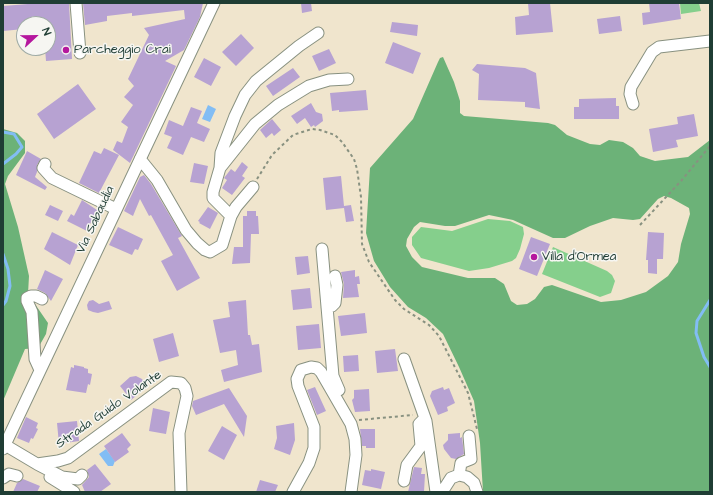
<!DOCTYPE html>
<html>
<head>
<meta charset="utf-8">
<style>
	body { margin:0 }
	#map { position:relative; width:713px; height:495px; overflow:hidden; background:#f0e5cd; font-family:"Architects Daughter",sans-serif }
	canvas { display:block }
	.frame { position:absolute; inset:0; border:4px solid #1f3d34; pointer-events:none }
	.north { position:absolute; left:16px; top:16px; width:40px; height:40px; box-sizing:border-box; background:#f6f6f2; border:1px solid #a0aca6; border-radius:50%; rotate:68deg; font-size:11px; font-weight:700; line-height:16px; text-align:center; color:#1f3d34 }
	.north::after { content:''; display:block; margin:auto; width:14px; height:18px; background:#b5179e; clip-path:polygon(50% 0,100% 100%,50% 72%,0 100%) }
</style>
</head>
<body>
<div id="map">
<canvas width="713" height="495"></canvas>
<div class="frame"></div>
<div class="north">N</div>
</div>
<script>
const context = document.querySelector('canvas').getContext('2d');
context.lineJoin = 'round';
function fillPath(path, color) { context.fillStyle = color; context.fill(path, 'evenodd'); }
const poly = rows => new Path2D(rows.map(r => 'M' + r).join(''));
function trace(path, color, width, dash) { context.strokeStyle = color; context.lineWidth = width; context.lineCap = dash ? 'butt' : 'round'; context.setLineDash(dash || []); context.stroke(path); }
function drawText(font, color, halo, rows, align = 'center') {
  context.font = font + ' "Architects Daughter",sans-serif'; context.lineWidth = 3; context.setLineDash([]); context.textBaseline = 'middle'; context.strokeStyle = halo; context.fillStyle = color; for (const [text, x, y, turn = 0] of rows) {
    context.save(); context.translate(x, y); context.rotate((+turn || 0) * Math.PI / 180); context.textAlign = isNaN(turn) ? turn : align; if (halo) context.strokeText(text, 0, 0); context.fillText(text, 0, 0); context.restore();
  }
}
fillPath(poly([
	[680,3,699,3,701,11,681,14],
	[488,219,510,221,523,227,524,234,520,249,516,258,512,261,489,268,469,271,421,258,412,245,412,237,421,227,452,231],
	[553,247,607,271,612,275,615,281,611,293,600,297,542,274]
]), '#85cf8c');
fillPath(poly([
	[443,57,454,82,460,101,460,113,464,116,548,123,555,125,567,135,590,144,600,145,609,140,623,142,633,148,640,156,655,161,688,157,710,140,710,492,483,492,480,443,474,401,459,367,443,334,426,318,408,307,390,287,374,261,366,233,370,168,413,119,438,62,440,58],
	[664,196,671,198,689,208,690,214,681,244,678,262,668,276,646,292,621,300,601,302,552,285,544,287,535,299,527,304,517,305,511,301,504,284,495,278,468,278,422,267,412,257,406,246,407,239,414,227,420,222,445,226,455,226,489,215,513,220,553,238,565,238,590,226,613,218,633,220,640,219,658,199],
	[3,129,17,133,25,141,25,153,8,176,5,184,18,227,29,276,28,294,48,323,46,334,38,348,25,349,3,401]
]), '#6cb278');
fillPath(poly([
	[208,105,216,109,210,122,202,119],
	[106,449,115,461,113,466,108,466,99,454]
]), '#82bdf4');
trace(poly([
	[3,132,14,134,22,147,16,154,3,164],
	[3,254,8,269,10,286,6,301,3,305],
	[710,300,697,321,696,333,704,357,710,367]
]), '#82bdf4', 3);
fillPath(poly([
	[40,3,69,3,72,59,46,61,45,48,48,48,48,24,24,24,24,29,3,31,3,6],
	[83,3,203,3,200,17,184,50,165,61,176,66,130,163,113,150,117,141,122,143,128,127,121,122,133,105,124,97,134,86,128,79,149,35,144,28,185,19,184,10,132,16,132,13,107,16,107,21,85,25],
	[301,3,311,3,312,11,302,13],
	[528,3,550,3,553,32,516,35,515,17,529,15],
	[649,3,679,3,681,19,643,25,642,13,650,12],
	[620,16,622,31,599,34,597,19],
	[392,22,418,25,417,36,390,32],
	[241,34,254,48,236,66,222,52],
	[393,42,421,53,413,74,385,63],
	[329,49,336,63,319,71,312,56],
	[204,58,221,67,211,86,194,77],
	[477,64,525,68,536,73,540,109,525,107,525,102,478,100,479,74,472,70],
	[293,68,300,77,273,96,266,86],
	[78,84,96,109,54,139,37,114],
	[366,90,368,110,339,112,339,110,332,111,330,93],
	[616,98,616,106,619,106,619,119,574,119,574,107,579,107,579,99],
	[311,103,316,112,322,114,323,121,315,127,314,125,311,127,305,118,297,124,291,116],
	[191,107,202,111,197,123,210,129,204,142,191,137,183,155,167,148,172,137,164,134,169,120,183,126],
	[694,114,698,136,676,140,678,147,653,152,649,129,678,124,677,117],
	[272,119,281,130,274,136,272,133,266,138,260,130],
	[104,148,119,155,99,193,79,183,94,151,101,154],
	[27,151,41,159,37,165,37,172,35,177,47,187,45,190,16,175],
	[242,162,248,167,242,176,245,178,232,195,222,188,227,180,224,178,231,169,235,172],
	[194,163,208,166,204,184,190,182],
	[144,175,151,184,182,236,178,238,200,278,177,291,161,261,173,255,151,215,149,216,140,199,133,216,124,211,140,177],
	[341,176,344,206,351,205,354,221,346,222,344,208,326,210,323,178],
	[82,200,100,212,94,223,91,222,87,231,67,221,71,214,74,216],
	[50,205,63,211,58,221,45,215],
	[208,207,218,213,210,229,199,223,200,222,198,221],
	[247,211,256,211,256,216,258,216,259,234,251,234,250,263,232,264,234,247,243,247,243,216,247,216],
	[118,227,143,239,138,250,135,249,132,255,109,245],
	[52,232,78,245,70,265,44,249],
	[648,232,664,233,663,259,657,259,657,274,648,273,648,260,646,260],
	[531,237,550,244,537,276,519,269],
	[308,256,310,273,297,275,295,257],
	[45,270,63,279,51,301,45,293,37,289],
	[355,270,355,277,359,276,360,284,357,284,359,297,343,298,344,284,341,272],
	[310,288,312,308,293,310,291,290],
	[93,300,99,304,109,301,112,309,98,313,93,312,88,310,87,305,89,301],
	[246,300,248,335,250,335,252,345,259,344,262,372,224,382,221,370,238,365,236,350,220,353,213,320,230,317,228,302],
	[365,313,367,333,341,336,338,316],
	[319,324,321,348,298,350,296,326],
	[173,333,179,356,159,362,153,339],
	[395,349,398,371,377,373,375,351],
	[358,355,359,371,344,372,343,356],
	[74,365,84,367,84,368,88,369,88,373,92,374,90,385,88,384,86,393,66,390,71,367,74,368],
	[136,376,142,379,147,387,131,400,120,386,130,377],
	[315,387,326,411,317,415,307,390],
	[443,387,444,390,449,388,455,403,447,407,448,411,438,415,430,396,432,391],
	[229,388,247,416,244,437,224,404,196,415,192,406,193,401],
	[369,389,370,411,355,412,352,400,354,398,354,390],
	[153,408,170,412,166,434,149,431],
	[26,417,38,423,36,428,38,429,33,439,31,438,29,443,17,438],
	[77,421,79,441,59,444,57,423],
	[294,423,295,440,290,455,274,449,277,438,276,426],
	[222,426,237,435,224,460,208,451],
	[360,429,375,429,375,448,366,448,366,446,362,446],
	[122,433,131,445,127,449,129,452,115,462,104,446],
	[460,433,460,438,462,437,464,454,456,459,451,458,444,449,443,445,448,440,448,434],
	[95,464,111,484,100,492,85,492,82,485,89,477,87,470],
	[414,467,422,468,421,474,425,474,424,492,408,492],
	[371,469,385,472,381,489,362,485,365,470,371,471],
	[23,479,40,486,37,492,13,492,17,483],
	[260,480,278,485,275,492,256,492]
]), '#b7a2d2');
const minor = poly([
	[76,3,80,53],
	[633,104,630,94,631,87,652,52,659,47,710,41],
	[140,159,157,180,186,230,197,243,205,250,210,252,222,245,231,216,236,207,253,187],
	[45,164,43,168,52,178,116,209],
	[220,168,221,153,235,116,245,95,256,81,299,46,318,33],
	[231,216,213,198,213,192,220,168,255,124,278,105,309,86,329,80,348,79],
	[322,249,333,376,339,390],
	[327,307,332,306,335,303,337,285,335,276],
	[404,359,426,421,436,492],
	[40,370,35,359,32,312,27,301,27,298,31,296,36,296,42,299],
	[5,445,37,464,58,461,68,458,167,385,171,382,181,383,185,388,187,396,179,433,181,492],
	[3,449,214,3],
	[37,464,62,477,78,479,82,475],
	[459,475,461,463,471,459,469,436],
	[50,477,74,492],
	[3,478,9,474,17,476],
	[404,481,407,465,421,446,419,424,422,421,426,421],
	[293,492,309,463,314,448,314,427,298,386,297,379,301,370,311,367,317,368,321,372,351,424,355,439,356,455,351,492],
	[442,492,451,478,459,475,467,477,474,483,477,492]
]);
trace(minor, '#889180', 13);
trace(poly([
	[257,179,272,155,293,135,299,133,312,129,320,130,335,135,342,142,354,159,357,169,361,197,362,244,369,262,395,300,404,309,429,325,439,336,468,393,477,429],
	[640,225,681,181,710,146],
	[359,420,413,415]
]), '#889180', 2, [3, 3]);
trace(minor, '#fff', 11);
for (const [x, y, r, color] of [
	[66,50,4,"#b5179e"],
	[534,257,4,"#b5179e"]
]) { const dot = new Path2D(); dot.arc(x, y, r, 0, 2 * Math.PI); context.fillStyle = color; context.fill(dot); trace(dot, '#f6f6f2', 1.5); }
drawText('13px', '#1f3d34', '#f6f6f2', [
	["Parcheggio Crai",74,50],
	["Villa d'Ormea",542,257]
], 'left');
drawText('13px', '#1f3d34', '#f6f6f2', [
	["Via Sabaudia",96,220,-65],
	["Strada Guido Volante",109,410,-35]
]);
</script>
</body>
</html>
